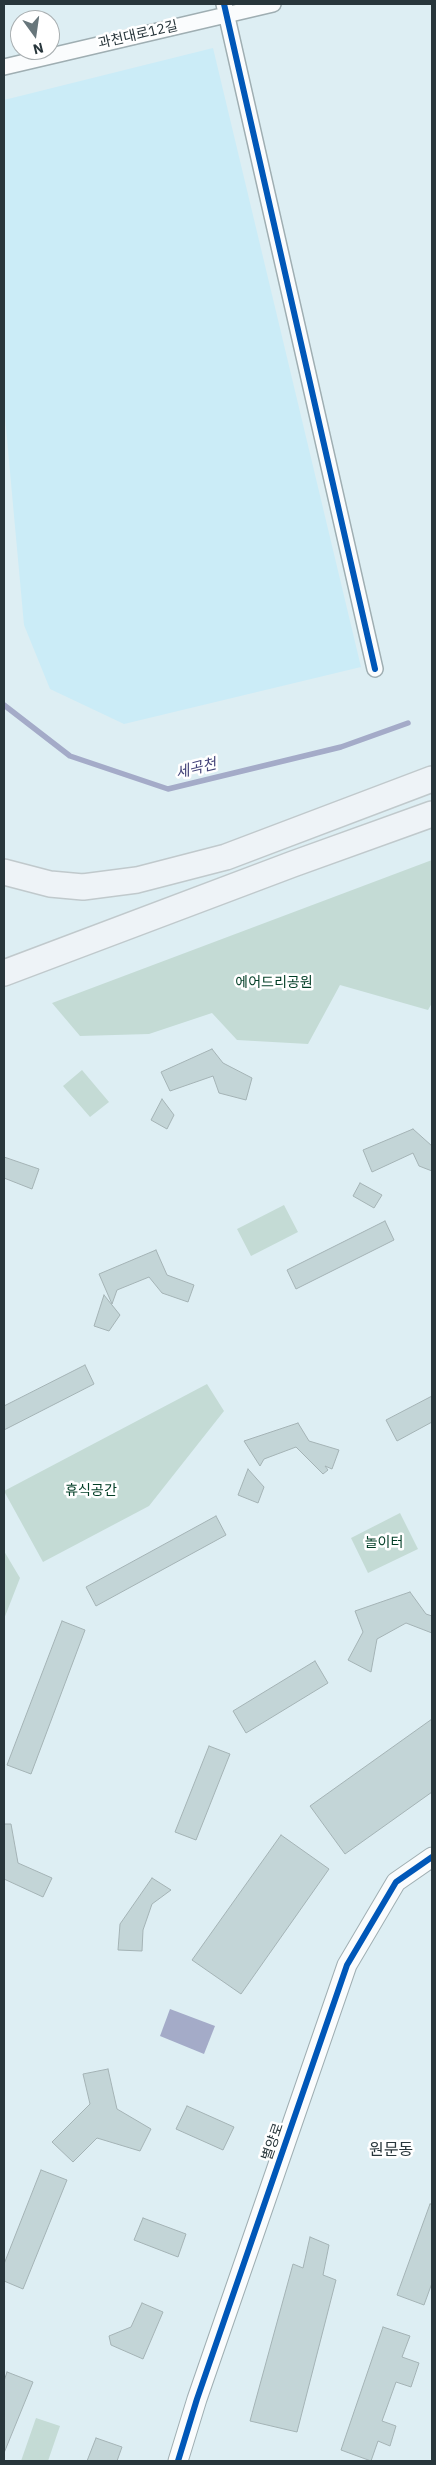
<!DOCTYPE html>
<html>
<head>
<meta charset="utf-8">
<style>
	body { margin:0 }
	#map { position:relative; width:436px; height:2465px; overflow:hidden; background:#ddeef3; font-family:"IBM Plex Sans",sans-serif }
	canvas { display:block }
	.frame { position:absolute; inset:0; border:5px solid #28363b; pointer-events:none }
	.north { position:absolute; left:10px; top:10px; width:50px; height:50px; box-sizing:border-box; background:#fff; border:1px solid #a9afb1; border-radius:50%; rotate:166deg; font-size:14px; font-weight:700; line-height:20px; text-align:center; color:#28363b }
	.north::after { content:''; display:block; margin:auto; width:18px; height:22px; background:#67767b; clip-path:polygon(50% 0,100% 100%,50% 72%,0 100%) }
</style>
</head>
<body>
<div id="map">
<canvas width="436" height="2465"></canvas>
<div class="frame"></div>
<div class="north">N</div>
</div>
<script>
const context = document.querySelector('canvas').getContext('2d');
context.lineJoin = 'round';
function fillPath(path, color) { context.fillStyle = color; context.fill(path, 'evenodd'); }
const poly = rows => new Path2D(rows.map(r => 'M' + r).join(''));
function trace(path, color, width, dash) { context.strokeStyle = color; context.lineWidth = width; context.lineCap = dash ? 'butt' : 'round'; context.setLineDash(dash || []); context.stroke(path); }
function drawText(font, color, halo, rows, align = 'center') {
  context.font = font + ' "IBM Plex Sans","Noto Sans KR",sans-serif'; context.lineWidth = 5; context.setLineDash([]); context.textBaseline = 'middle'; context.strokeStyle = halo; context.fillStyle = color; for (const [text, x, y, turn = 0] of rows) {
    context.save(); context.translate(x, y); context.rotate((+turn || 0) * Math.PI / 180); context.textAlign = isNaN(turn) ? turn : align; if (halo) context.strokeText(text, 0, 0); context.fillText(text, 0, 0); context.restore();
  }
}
fillPath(poly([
	[213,48,361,667,124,724,50,689,24,625,4,406,4,100]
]), '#cbecf7');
fillPath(poly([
	[432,860,432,1003,428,1010,340,985,308,1044,237,1040,212,1013,149,1034,80,1036,52,1003],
	[82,1070,109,1102,90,1117,63,1086],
	[284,1205,298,1232,251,1256,237,1229],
	[207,1384,224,1411,149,1506,43,1562,4,1491],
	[400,1513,418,1549,368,1573,351,1538],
	[4,1551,20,1578,4,1619],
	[36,2418,60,2426,48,2461,21,2461]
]), '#c4dbd5');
fillPath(poly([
	[170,2009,215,2026,204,2054,160,2036]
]), '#a4abc8');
trace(poly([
	[4,705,70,756,168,789,341,747,408,723]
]), '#a4abc8', 5.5);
const building = poly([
	[212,1049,223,1063,252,1078,246,1100,219,1093,213,1076,170,1091,161,1072,212,1049],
	[162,1099,174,1115,167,1129,151,1120,162,1099],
	[413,1129,432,1146,432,1171,419,1166,413,1153,372,1172,363,1150,413,1129],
	[4,1157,39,1169,32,1189,4,1178,4,1157],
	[360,1183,382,1195,374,1208,353,1196,360,1183],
	[385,1221,394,1240,296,1289,287,1270,385,1221],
	[156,1250,167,1275,194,1285,188,1302,162,1293,149,1277,117,1290,112,1304,99,1274,156,1250],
	[104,1295,120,1315,109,1331,94,1326,104,1295],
	[85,1365,94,1384,4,1430,4,1406,85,1365],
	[432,1396,432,1422,397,1441,386,1420,432,1396],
	[298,1423,309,1441,339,1450,332,1469,325,1466,328,1470,323,1474,296,1447,264,1459,260,1466,244,1441,298,1423],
	[248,1469,264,1487,258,1503,238,1495,248,1469],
	[216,1516,226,1535,96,1606,86,1587,216,1516],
	[410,1592,426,1614,432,1616,432,1633,406,1623,377,1639,371,1672,348,1660,363,1632,355,1611,410,1592],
	[62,1621,85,1630,31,1774,7,1765,62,1621],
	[315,1661,328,1683,246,1733,233,1711,315,1661],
	[432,1719,432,1792,345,1854,310,1806,432,1719],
	[209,1746,230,1754,196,1840,175,1832,209,1746],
	[4,1824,11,1824,18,1863,52,1878,43,1897,4,1879,4,1824],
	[281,1835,329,1869,241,1994,192,1960,281,1835],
	[152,1878,171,1890,152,1904,143,1930,142,1951,118,1950,120,1924,152,1878],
	[108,2069,117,2109,151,2129,140,2151,97,2138,73,2162,52,2142,90,2104,83,2074,108,2069],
	[187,2106,234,2127,223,2150,176,2129,187,2106],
	[41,2170,67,2180,23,2289,4,2281,4,2264,41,2170],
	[430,2204,432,2204,432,2283,424,2305,397,2295,430,2204],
	[143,2218,186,2234,178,2257,134,2240,143,2218],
	[310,2237,329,2245,323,2275,336,2280,297,2432,250,2421,293,2264,303,2268,310,2237],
	[142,2303,163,2312,143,2359,111,2345,109,2336,131,2327,142,2303],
	[383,2327,410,2336,402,2357,419,2363,411,2387,396,2382,382,2421,396,2426,390,2446,378,2441,371,2461,341,2450,383,2327],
	[7,2372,33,2382,4,2453,4,2381,7,2372],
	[96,2438,122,2447,117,2461,87,2461,96,2438]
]);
fillPath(building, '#c3d5d7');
trace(building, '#a4b3b5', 1);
const minor = poly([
	[224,4,375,669],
	[4,67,273,4]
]);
const tertiary = poly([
	[178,2461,197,2399,347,1965,396,1882,432,1857]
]);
const trunk = poly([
	[4,872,50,884,83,887,137,880,226,857,432,779],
	[4,973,293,864,432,814]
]);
trace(minor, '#9faeb2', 18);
trace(tertiary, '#9faeb2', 21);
trace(trunk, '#c0c9cc', 28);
trace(minor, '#fafcfd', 15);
trace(tertiary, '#fafcfd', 19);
trace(trunk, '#eef3f7', 25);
trace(poly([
	[224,4,375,669],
	[178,2461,197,2399,347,1965,396,1882,432,1857]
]), '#0057b8', 6);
drawText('14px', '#28363b', '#fff', [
	["과천대로12길",138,35,-13],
	["별양로",273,2142,-71]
]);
drawText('14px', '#013d25', '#fff', [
	["에어드리공원",274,983],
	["휴식공간",91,1491],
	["놀이터",384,1543]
]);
drawText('italic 15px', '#424278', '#fff', [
	["세곡천",196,769,-14]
]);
drawText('16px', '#28363b', '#fff', [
	["원문동",391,2150]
]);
</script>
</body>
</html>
